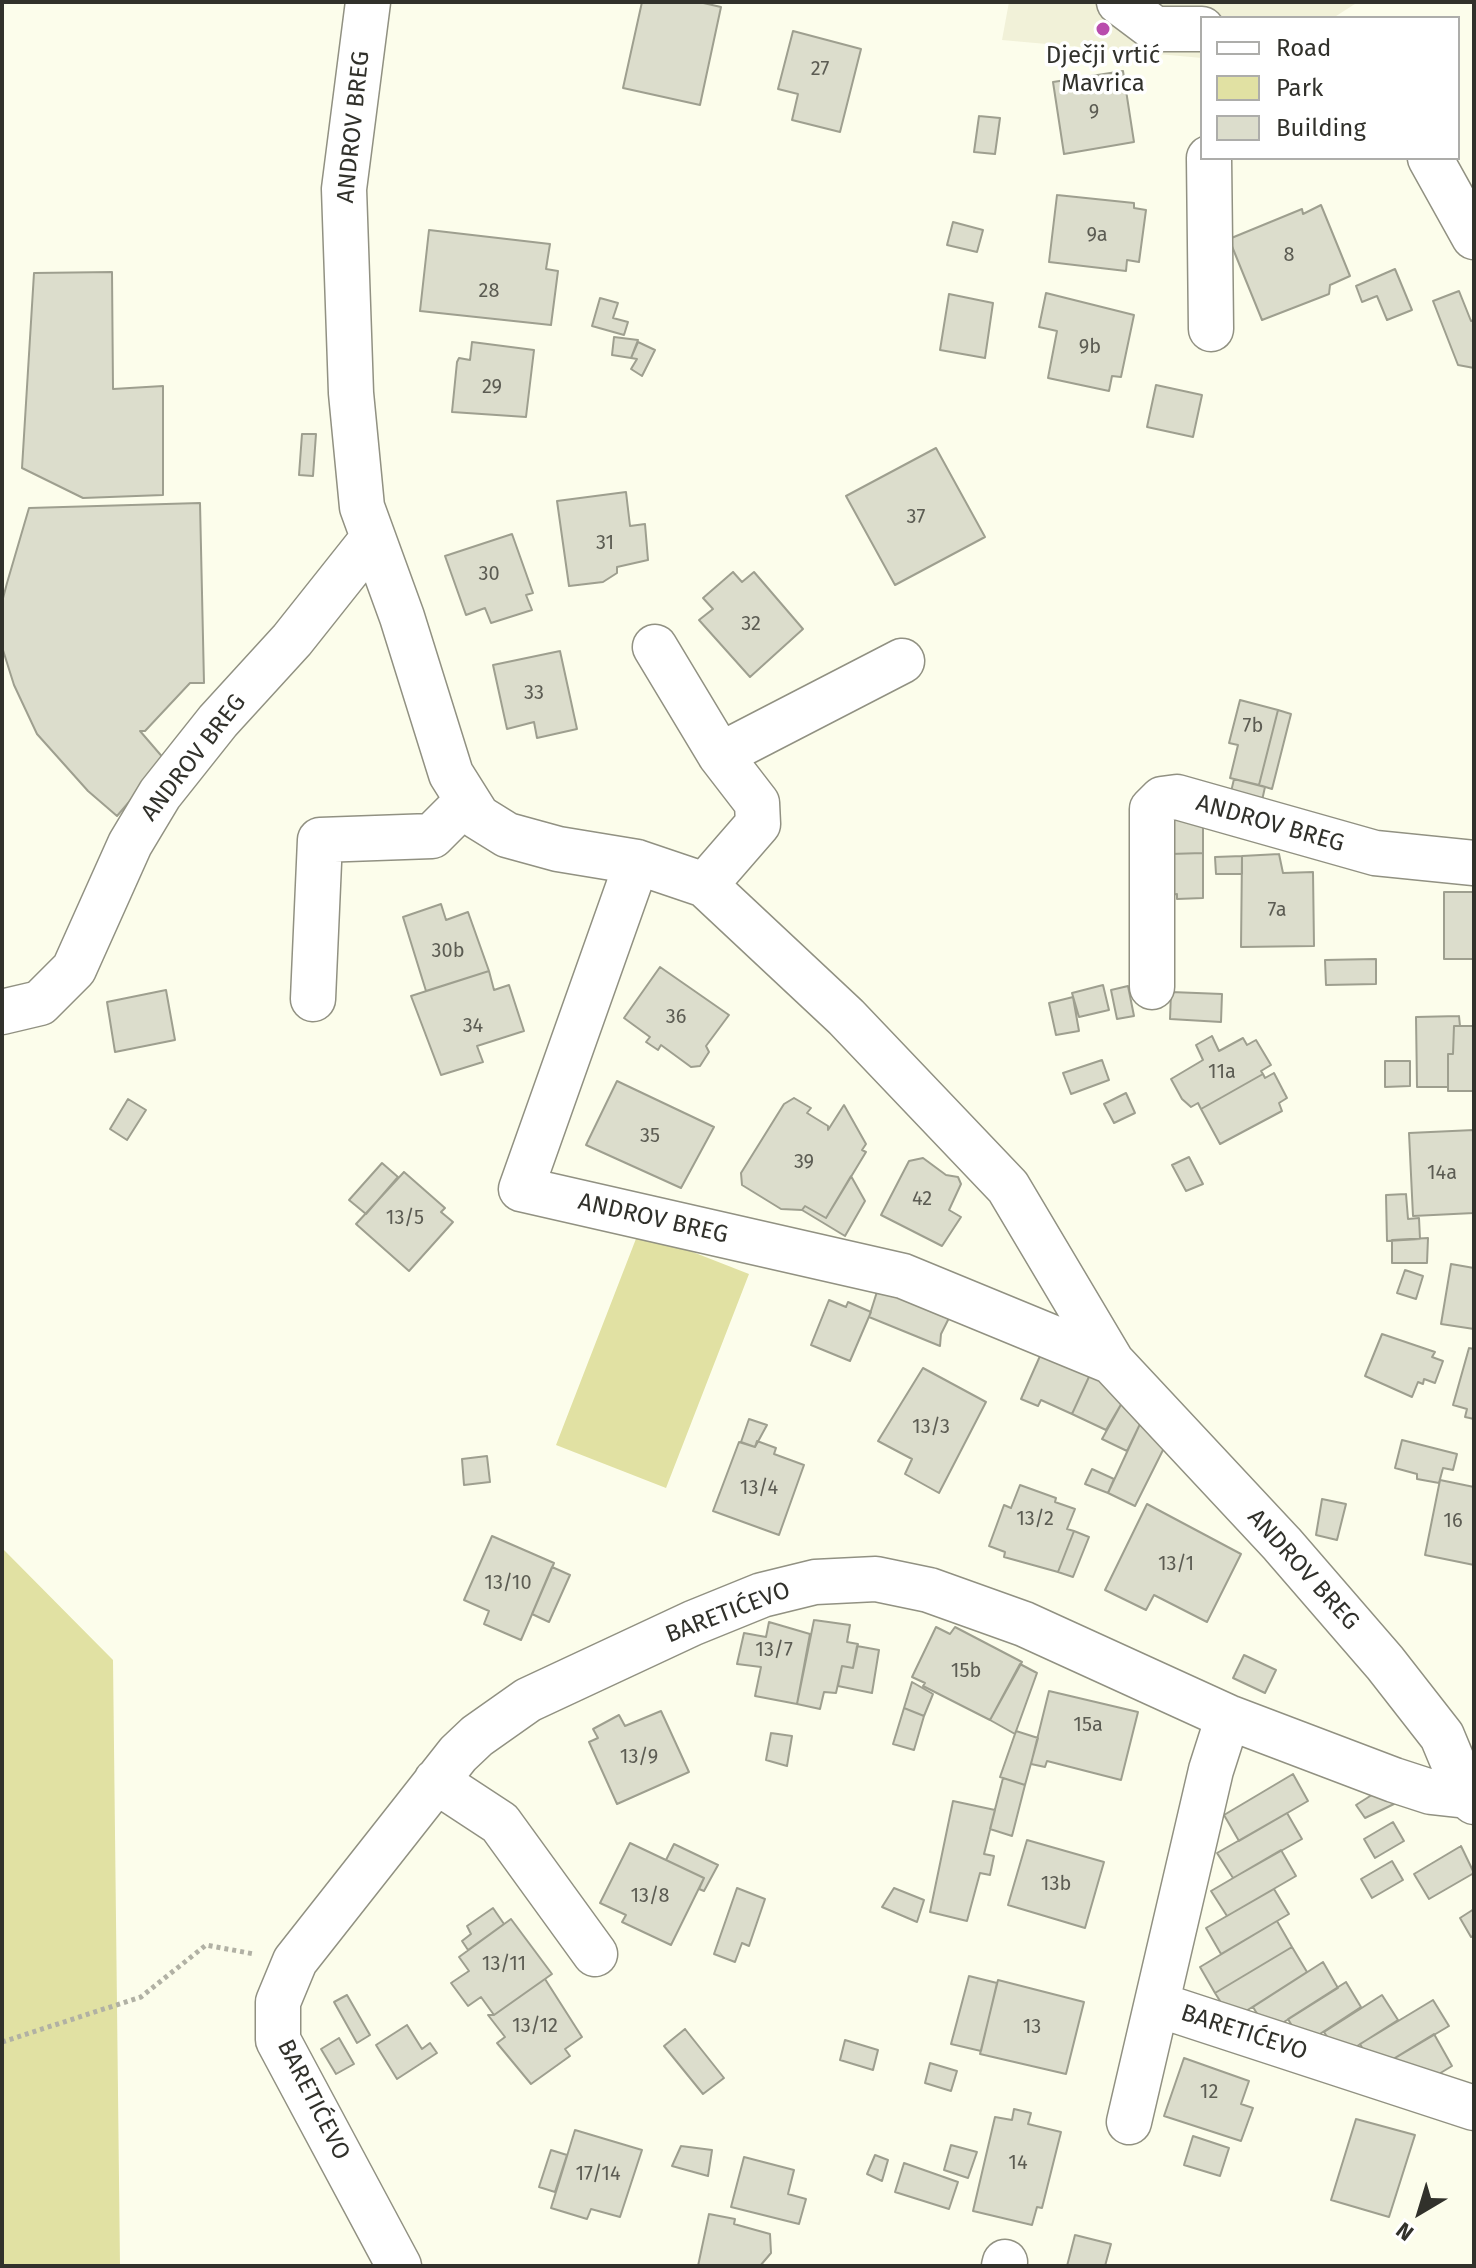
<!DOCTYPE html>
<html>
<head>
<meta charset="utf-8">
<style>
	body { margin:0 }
	#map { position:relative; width:1476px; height:2268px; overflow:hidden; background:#fcfdeb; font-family:"Fira Sans",sans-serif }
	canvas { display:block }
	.frame { position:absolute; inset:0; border:4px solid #31312b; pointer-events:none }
	.legend { position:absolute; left:1200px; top:16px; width:260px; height:144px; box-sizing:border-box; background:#fff; border:2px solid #adadaa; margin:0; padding:10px 14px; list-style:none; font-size:24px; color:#31312b }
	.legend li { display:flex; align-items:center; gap:16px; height:40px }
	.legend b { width:40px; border:2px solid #adadaa }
	.north { position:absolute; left:1380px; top:2172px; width:80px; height:80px; -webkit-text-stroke:6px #fff; paint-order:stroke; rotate:218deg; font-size:22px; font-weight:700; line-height:32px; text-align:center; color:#31312b }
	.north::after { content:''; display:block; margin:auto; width:28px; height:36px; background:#31312b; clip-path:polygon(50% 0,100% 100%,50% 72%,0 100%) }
</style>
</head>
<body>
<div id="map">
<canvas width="1476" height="2268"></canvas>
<div class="frame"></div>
<ul class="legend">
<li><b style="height:10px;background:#fff"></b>Road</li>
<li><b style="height:22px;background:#e1e1a3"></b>Park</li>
<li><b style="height:22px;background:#dcddcc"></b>Building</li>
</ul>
<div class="north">N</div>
</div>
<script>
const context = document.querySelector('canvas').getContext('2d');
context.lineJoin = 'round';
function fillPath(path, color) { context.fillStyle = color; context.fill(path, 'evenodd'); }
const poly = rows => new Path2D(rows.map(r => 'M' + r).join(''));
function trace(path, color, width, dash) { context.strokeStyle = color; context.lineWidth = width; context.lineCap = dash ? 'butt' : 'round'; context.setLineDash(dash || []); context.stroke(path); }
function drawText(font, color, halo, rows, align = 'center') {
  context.font = font + ' "Fira Sans",sans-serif'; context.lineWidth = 7; context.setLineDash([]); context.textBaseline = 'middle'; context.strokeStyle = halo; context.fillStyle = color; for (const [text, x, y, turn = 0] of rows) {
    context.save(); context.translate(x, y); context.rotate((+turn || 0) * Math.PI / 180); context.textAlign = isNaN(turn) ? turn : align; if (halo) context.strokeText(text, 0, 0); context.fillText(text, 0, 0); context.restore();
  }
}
fillPath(poly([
	[1009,2,1358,2,1333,18,1202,18,1202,58,1002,40]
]), '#f1f1d8');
fillPath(poly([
	[639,1231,749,1274,666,1488,556,1445],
	[2,1548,113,1660,120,2266,2,2266]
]), '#e1e1a3');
const building = poly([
	[642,2,699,2,721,7,700,105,623,88,642,2],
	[793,31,861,49,840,132,792,120,798,94,778,89,793,31],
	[1123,71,1134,142,1064,154,1053,82,1123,71],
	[979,116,1000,118,995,154,974,152,979,116],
	[1057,195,1134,203,1134,208,1146,210,1139,262,1127,260,1126,271,1049,262,1057,195],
	[1321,205,1350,276,1330,285,1329,294,1262,320,1229,239,1302,209,1303,214,1321,205],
	[953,222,983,230,977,252,947,245,953,222],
	[429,230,550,244,546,269,558,271,551,325,420,311,429,230],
	[1395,269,1412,310,1387,320,1377,296,1362,302,1356,286,1395,269],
	[112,272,113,389,163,386,163,495,83,498,22,468,34,273,112,272],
	[1459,291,1471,321,1474,320,1474,368,1458,365,1433,301,1459,291],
	[1046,293,1134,315,1121,377,1112,376,1109,391,1048,378,1057,331,1039,327,1046,293],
	[949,294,993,303,985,358,940,350,949,294],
	[600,298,618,303,613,318,628,322,624,335,592,326,600,298],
	[614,337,638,340,631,358,612,355,614,337],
	[472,342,534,350,526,417,452,412,457,362,459,358,470,360,472,342],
	[638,342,655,350,642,376,631,369,637,359,631,358,638,342],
	[1156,385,1202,395,1193,437,1147,427,1156,385],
	[302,434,316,434,313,476,299,475,302,434],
	[936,448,985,537,895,585,846,496,936,448],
	[626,492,630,526,645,524,648,560,617,567,617,573,603,582,569,586,557,501,626,492],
	[200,503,204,683,190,683,145,731,140,731,165,760,117,816,88,791,37,734,14,685,2,647,2,602,7,583,29,508,200,503],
	[512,534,533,593,526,595,532,610,491,623,485,608,466,615,445,556,512,534],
	[733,572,742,582,754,572,803,629,750,677,699,620,713,609,703,598,733,572],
	[560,651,577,729,537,738,534,722,507,729,493,665,560,651],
	[1240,700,1278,710,1259,785,1230,778,1238,745,1229,743,1240,700],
	[1278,710,1291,714,1272,789,1259,785,1278,710],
	[1234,779,1265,787,1261,805,1230,796,1234,779],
	[1175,810,1203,813,1203,853,1170,854,1175,810],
	[1203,853,1203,898,1177,899,1177,894,1170,895,1170,854,1203,853],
	[1279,854,1283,873,1313,872,1314,946,1241,947,1242,856,1279,854],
	[1242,856,1242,874,1216,874,1215,857,1242,856],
	[1444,892,1474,892,1474,959,1444,959,1444,892],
	[441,904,446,920,468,912,489,971,426,991,403,917,441,904],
	[1376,959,1376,984,1326,985,1325,960,1376,959],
	[660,967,729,1015,706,1046,709,1052,700,1066,691,1067,661,1045,658,1050,646,1042,650,1037,624,1018,660,967],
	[489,971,494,990,509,985,524,1031,477,1046,483,1062,441,1075,411,996,489,971],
	[1103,985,1109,1010,1079,1017,1072,993,1103,985],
	[1128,986,1134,1016,1117,1019,1111,990,1128,986],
	[166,990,175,1040,115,1052,107,1002,166,990],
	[1171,992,1222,994,1221,1022,1170,1019,1171,992],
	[1073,997,1079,1031,1056,1035,1049,1003,1073,997],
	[1459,1016,1460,1026,1454,1026,1453,1054,1448,1054,1448,1087,1417,1087,1416,1017,1459,1016],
	[1454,1026,1474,1026,1474,1091,1448,1091,1448,1054,1453,1054,1454,1026],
	[1212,1036,1219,1051,1243,1038,1247,1045,1256,1040,1271,1065,1261,1071,1263,1074,1201,1109,1198,1103,1191,1107,1182,1099,1171,1079,1203,1060,1196,1045,1212,1036],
	[1102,1060,1109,1080,1071,1094,1063,1073,1102,1060],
	[1385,1061,1410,1061,1410,1086,1385,1087,1385,1061],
	[1274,1073,1287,1098,1279,1103,1282,1111,1220,1144,1201,1109,1263,1074,1265,1078,1274,1073],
	[617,1081,714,1127,681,1188,586,1145,617,1081],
	[1126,1093,1135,1113,1114,1123,1104,1104,1126,1093],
	[794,1098,811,1108,807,1113,828,1126,828,1130,844,1105,866,1144,862,1150,866,1152,826,1218,805,1206,802,1210,781,1209,742,1185,741,1173,784,1104,794,1098],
	[128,1099,146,1110,127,1140,110,1129,128,1099],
	[1474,1130,1474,1213,1413,1216,1409,1133,1474,1130],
	[1189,1157,1203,1184,1186,1191,1172,1165,1189,1157],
	[923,1158,946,1175,958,1177,961,1184,949,1210,961,1217,942,1246,881,1215,909,1161,923,1158],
	[382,1163,398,1177,366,1214,349,1200,382,1163],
	[404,1172,445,1208,441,1212,453,1222,409,1271,356,1224,404,1172],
	[851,1176,865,1201,845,1236,802,1210,805,1206,826,1218,851,1176],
	[1406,1194,1408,1219,1419,1218,1420,1239,1387,1241,1386,1195,1406,1194],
	[1428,1238,1427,1263,1392,1263,1392,1240,1428,1238],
	[1451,1264,1474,1268,1474,1329,1441,1324,1451,1264],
	[1405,1270,1423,1276,1416,1299,1397,1293,1405,1270],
	[881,1279,953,1310,941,1334,940,1346,869,1317,881,1279],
	[829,1300,846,1307,848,1302,871,1312,850,1361,811,1345,829,1300],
	[1382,1334,1435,1352,1432,1357,1443,1361,1435,1383,1424,1379,1423,1384,1418,1382,1412,1397,1365,1376,1382,1334],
	[1044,1347,1093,1368,1072,1414,1041,1400,1038,1406,1021,1399,1044,1347],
	[1469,1348,1474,1349,1474,1419,1465,1417,1467,1409,1453,1405,1469,1348],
	[923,1368,986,1402,939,1493,905,1474,912,1459,878,1441,923,1368],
	[1093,1368,1123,1401,1106,1430,1072,1414,1093,1368],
	[1123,1401,1140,1424,1127,1451,1102,1439,1123,1401],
	[749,1419,767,1425,755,1447,741,1442,749,1419],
	[1140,1424,1164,1448,1135,1506,1108,1493,1140,1424],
	[1402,1440,1457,1454,1453,1470,1443,1468,1439,1483,1417,1479,1417,1474,1395,1468,1402,1440],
	[757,1441,776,1448,774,1454,804,1465,779,1535,713,1511,739,1442,755,1447,757,1441],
	[487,1456,490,1482,464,1485,462,1459,487,1456],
	[1092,1469,1114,1479,1108,1493,1085,1484,1092,1469],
	[1440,1480,1474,1487,1474,1565,1425,1555,1440,1480],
	[1020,1485,1056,1498,1055,1502,1075,1509,1067,1529,1074,1531,1058,1572,1004,1557,1005,1552,989,1546,1004,1505,1011,1508,1020,1485],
	[1322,1499,1346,1504,1337,1540,1316,1535,1322,1499],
	[1147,1504,1241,1554,1207,1622,1154,1595,1146,1610,1105,1590,1147,1504],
	[1074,1531,1089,1537,1073,1577,1058,1572,1074,1531],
	[492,1536,554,1563,521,1640,484,1624,489,1611,464,1600,492,1536],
	[552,1567,570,1575,549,1622,532,1614,552,1567],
	[814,1620,850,1625,847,1642,858,1644,853,1668,842,1666,836,1693,824,1692,820,1709,797,1704,814,1620],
	[769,1622,810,1634,797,1704,755,1696,761,1667,737,1664,744,1633,766,1637,769,1622],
	[936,1627,950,1634,955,1627,1022,1662,990,1720,923,1686,925,1683,912,1677,936,1627],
	[857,1646,879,1650,872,1693,838,1686,842,1666,853,1668,857,1646],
	[1244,1655,1276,1670,1265,1693,1233,1678,1244,1655],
	[1020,1664,1037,1673,1015,1734,990,1720,1020,1664],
	[912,1682,933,1694,924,1716,904,1708,912,1682],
	[1049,1691,1138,1712,1121,1780,1047,1761,1045,1767,1031,1764,1049,1691],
	[904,1708,924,1716,914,1750,893,1744,904,1708],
	[661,1711,689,1772,617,1804,589,1742,598,1738,593,1729,619,1715,625,1726,661,1711],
	[1016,1731,1038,1738,1025,1785,1000,1777,1016,1731],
	[771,1733,792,1736,787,1766,766,1760,771,1733],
	[1293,1774,1308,1801,1239,1841,1224,1815,1293,1774],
	[1003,1778,1025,1785,1012,1836,990,1829,1003,1778],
	[1378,1791,1397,1797,1394,1804,1365,1818,1356,1805,1378,1791],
	[953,1801,995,1810,984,1854,994,1856,990,1875,980,1873,967,1921,930,1912,953,1801],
	[1287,1813,1302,1839,1233,1878,1217,1853,1287,1813],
	[1393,1822,1404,1841,1375,1858,1364,1839,1393,1822],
	[1027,1840,1104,1862,1085,1928,1008,1905,1027,1840],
	[630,1843,704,1878,671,1945,622,1922,626,1915,600,1903,630,1843],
	[674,1844,718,1865,704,1891,699,1889,704,1878,666,1860,674,1844],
	[1461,1846,1474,1873,1429,1899,1414,1874,1461,1846],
	[1281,1850,1296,1876,1227,1916,1211,1891,1281,1850],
	[1392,1861,1403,1880,1372,1898,1361,1879,1392,1861],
	[737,1888,765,1899,749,1946,742,1943,735,1962,714,1954,737,1888],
	[894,1888,924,1900,917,1922,882,1907,894,1888],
	[1274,1889,1289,1914,1221,1954,1206,1928,1274,1889],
	[493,1908,504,1924,468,1950,462,1941,471,1934,467,1926,493,1908],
	[1474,1909,1474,1936,1471,1937,1460,1918,1474,1909],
	[511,1919,552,1974,494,2015,481,1997,468,2006,451,1983,469,1971,459,1957,511,1919],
	[1277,1921,1292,1947,1215,1993,1200,1967,1277,1921],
	[1292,1947,1307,1972,1232,2020,1215,1993,1292,1947],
	[1323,1962,1338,1988,1268,2032,1253,2007,1323,1962],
	[969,1976,997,1983,981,2051,951,2044,969,1976],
	[545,1979,582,2037,565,2049,570,2056,531,2084,497,2043,505,2037,488,2015,494,2015,545,1979],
	[998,1980,1084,2002,1066,2074,980,2054,998,1980],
	[1346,1982,1361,2007,1303,2045,1288,2019,1346,1982],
	[347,1995,370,2035,357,2043,334,2002,347,1995],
	[1382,1995,1398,2020,1340,2057,1324,2032,1382,1995],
	[1433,2000,1449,2026,1375,2070,1360,2044,1433,2000],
	[407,2025,422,2049,430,2043,437,2053,397,2079,376,2045,407,2025],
	[685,2029,724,2078,703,2094,664,2046,685,2029],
	[1434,2034,1452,2066,1424,2083,1380,2067,1434,2034],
	[339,2038,354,2064,336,2074,321,2049,339,2038],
	[845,2040,878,2050,873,2070,840,2060,845,2040],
	[1184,2058,1249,2081,1241,2104,1253,2108,1241,2141,1164,2116,1184,2058],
	[930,2063,957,2071,951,2091,925,2083,930,2063],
	[1014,2109,1031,2113,1028,2124,1061,2132,1042,2208,1037,2207,1032,2225,973,2211,995,2117,1012,2120,1014,2109],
	[1356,2119,1415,2135,1389,2217,1331,2200,1356,2119],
	[575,2130,642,2150,620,2217,591,2209,587,2219,551,2208,575,2130],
	[1193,2136,1229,2148,1220,2176,1184,2165,1193,2136],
	[951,2145,977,2152,968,2178,944,2170,951,2145],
	[681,2146,712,2150,708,2176,672,2166,681,2146],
	[551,2150,567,2155,555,2192,539,2187,551,2150],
	[875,2155,888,2160,882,2181,867,2174,875,2155],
	[744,2157,794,2170,788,2194,806,2199,799,2224,731,2207,744,2157],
	[904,2163,958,2182,949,2209,895,2192,904,2163],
	[709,2214,735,2219,734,2224,770,2234,771,2253,760,2266,698,2266,709,2214],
	[1075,2235,1111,2244,1105,2266,1067,2266,1075,2235]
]);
fillPath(building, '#dcddcc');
trace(building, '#9e9f8f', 2);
const minor = poly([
	[368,2,344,189,351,393,362,507,402,617,451,774,478,817,507,835,558,849,637,862,705,885,846,1017,1008,1187,1112,1362,1282,1544,1385,1663,1442,1736,1467,1796],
	[1119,2,1155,29,1202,29],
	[1209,158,1211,329],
	[1430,158,1474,237],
	[655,647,720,755,902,661],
	[637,862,521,1189,903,1276,1112,1362],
	[705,885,758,824,757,803,720,755],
	[1152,987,1152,809,1162,799,1177,797,1375,853,1474,863],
	[313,999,320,840,432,836,467,801],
	[2,1012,40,1003,74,969,130,844,160,794,218,721,292,640,373,538],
	[436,1781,500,1823,595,1954],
	[1159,2005,1474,2108],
	[1129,2122,1211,1770,1228,1717],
	[399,2266,278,2040,278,2002,295,1961,458,1754,477,1736,528,1700,693,1623,762,1595,815,1582,876,1579,929,1590,1024,1624,1228,1717,1394,1780,1431,1792,1467,1796,1474,1802],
	[1004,2266,1005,2262]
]);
trace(minor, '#919182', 47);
trace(poly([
	[2,2042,141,1997,206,1945,254,1954]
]), '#b1b1a4', 5, [4, 4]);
trace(minor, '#fff', 44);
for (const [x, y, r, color] of [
	[1103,29,8,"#b94dad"]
]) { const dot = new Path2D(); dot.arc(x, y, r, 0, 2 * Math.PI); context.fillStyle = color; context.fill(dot); trace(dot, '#fff', 3); }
drawText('20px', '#5c5c53', null, [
	["27",820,69],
	["9",1094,112],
	["9a",1097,235],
	["8",1289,255],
	["28",489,291],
	["9b",1090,347],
	["29",492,387],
	["37",916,517],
	["31",605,543],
	["30",489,574],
	["32",751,624],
	["33",534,693],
	["7b",1253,726],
	["7a",1277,910],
	["30b",448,951],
	["36",676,1017],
	["34",473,1026],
	["11a",1222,1072],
	["35",650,1136],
	["39",804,1162],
	["14a",1442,1173],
	["42",922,1199],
	["13/5",405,1218],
	["13/3",931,1427],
	["13/4",759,1488],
	["13/2",1035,1519],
	["16",1453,1521],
	["13/1",1176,1564],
	["13/10",508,1583],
	["13/7",774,1650],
	["15b",966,1671],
	["15a",1088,1725],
	["13/9",639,1757],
	["13b",1056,1884],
	["13/8",650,1896],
	["13/11",504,1964],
	["13/12",535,2026],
	["13",1032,2027],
	["12",1209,2092],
	["14",1018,2163],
	["17/14",598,2174]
]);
drawText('24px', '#31312b', '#fff', [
	["Dječji vrtić",1103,56],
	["Mavrica",1103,84]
]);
drawText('24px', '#31312b', '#fff', [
	["ANDROV BREG",354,127,-84],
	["ANDROV BREG",194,758,-52],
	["ANDROV BREG",1270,824,16],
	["ANDROV BREG",653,1219,13],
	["ANDROV BREG",1303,1570,48],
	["BARETIĆEVO",728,1613,-21],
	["BARETIĆEVO",1244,2033,18],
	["BARETIĆEVO",313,2100,63]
]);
</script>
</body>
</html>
